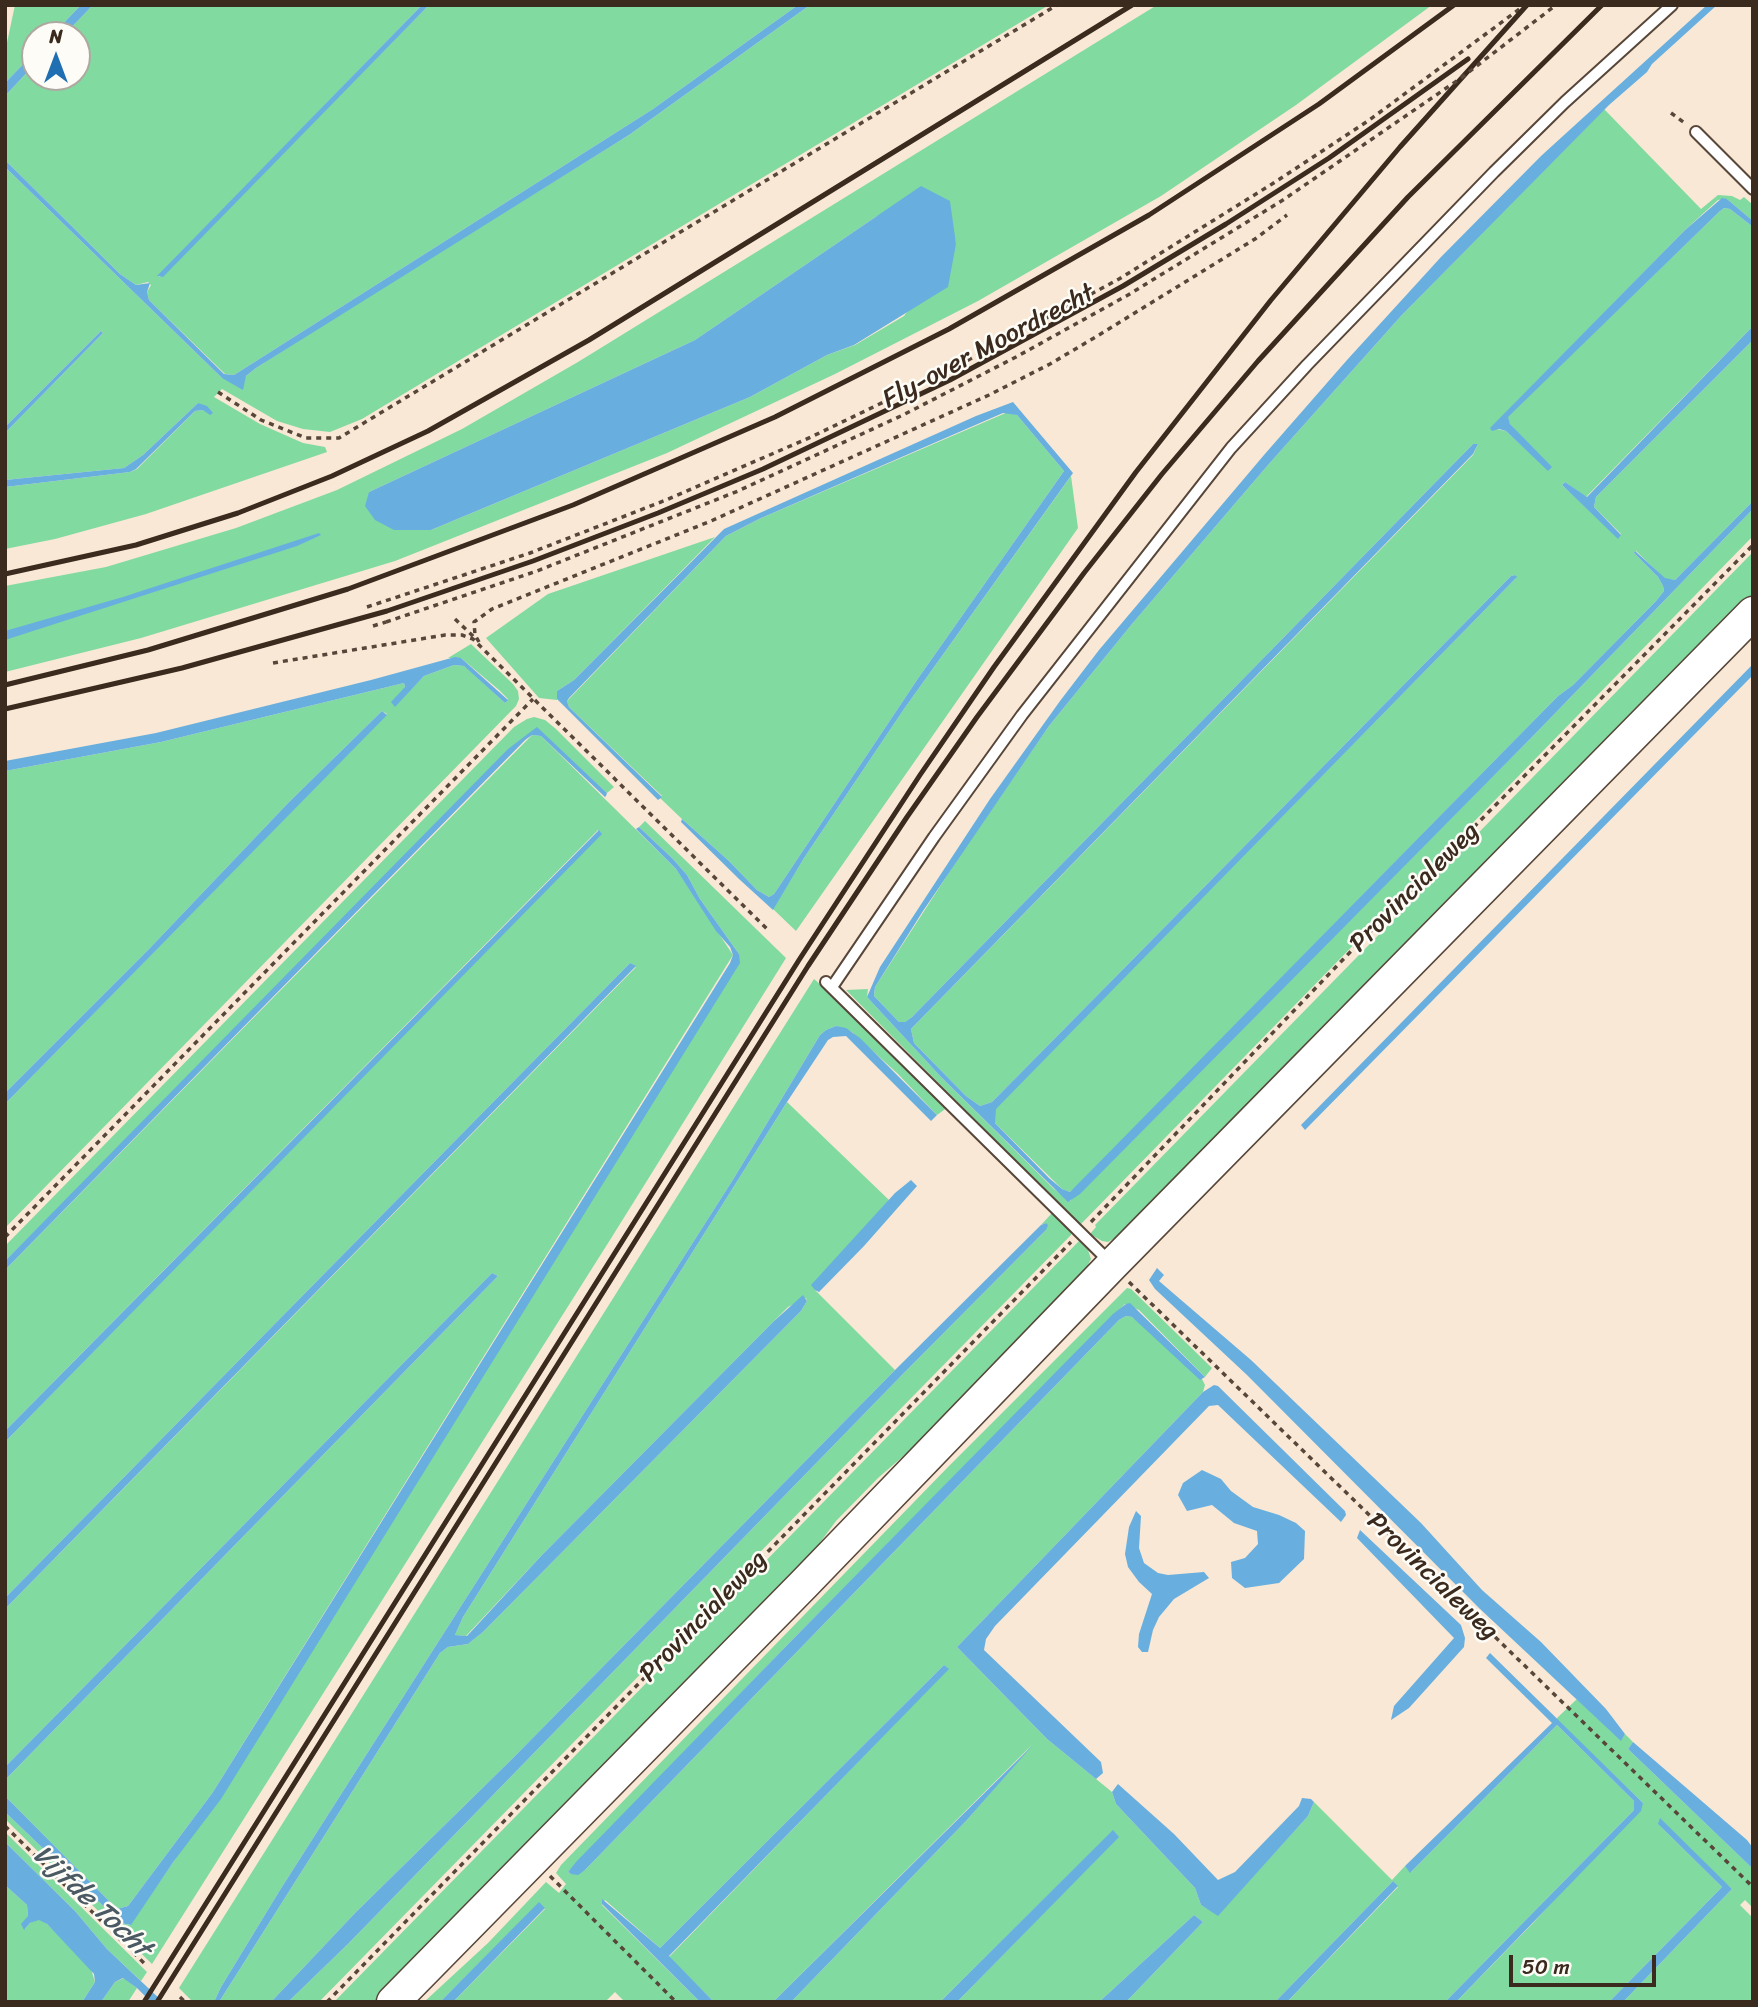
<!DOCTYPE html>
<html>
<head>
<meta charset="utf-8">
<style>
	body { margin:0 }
	#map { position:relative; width:1758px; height:2007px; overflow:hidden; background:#f8e8d5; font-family:Sriracha,sans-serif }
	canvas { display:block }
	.frame { position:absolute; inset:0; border:7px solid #3b2a1e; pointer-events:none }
	.north { position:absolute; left:21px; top:21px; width:70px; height:70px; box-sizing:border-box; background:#fdfcf7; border:2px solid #afa8a0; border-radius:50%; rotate:0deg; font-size:19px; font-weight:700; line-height:28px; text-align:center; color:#3b2a1e }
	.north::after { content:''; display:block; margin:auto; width:24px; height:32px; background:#1f6fb2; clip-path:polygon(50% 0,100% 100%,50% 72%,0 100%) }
	.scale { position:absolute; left:1509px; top:1955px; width:147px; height:32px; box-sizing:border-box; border:4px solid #3b2a1e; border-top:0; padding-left:9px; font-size:21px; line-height:24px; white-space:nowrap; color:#3b2a1e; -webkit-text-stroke:5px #fdfcf7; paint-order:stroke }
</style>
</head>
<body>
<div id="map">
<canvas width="1758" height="2007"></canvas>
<div class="frame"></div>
<div class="north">N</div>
<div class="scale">50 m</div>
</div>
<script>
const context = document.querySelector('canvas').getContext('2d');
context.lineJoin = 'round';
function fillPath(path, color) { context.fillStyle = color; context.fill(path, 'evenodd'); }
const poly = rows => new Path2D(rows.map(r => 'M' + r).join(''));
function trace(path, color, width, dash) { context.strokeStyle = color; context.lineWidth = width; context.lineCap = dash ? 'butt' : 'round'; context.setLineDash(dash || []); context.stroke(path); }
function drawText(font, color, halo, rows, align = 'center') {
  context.font = font + ' Sriracha,sans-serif'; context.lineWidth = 5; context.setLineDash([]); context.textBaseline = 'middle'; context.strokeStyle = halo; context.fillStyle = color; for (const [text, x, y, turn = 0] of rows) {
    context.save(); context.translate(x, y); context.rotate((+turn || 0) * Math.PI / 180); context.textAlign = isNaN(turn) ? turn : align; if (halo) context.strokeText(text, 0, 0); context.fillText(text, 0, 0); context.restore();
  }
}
fillPath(poly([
	[15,5,81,5,52,35,35,35,35,52,5,83,5,52],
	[93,5,422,5,158,276,160,277,429,5,798,5,653,109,234,375,225,374,149,300,147,292,151,285,148,282,136,285,120,274,5,160,5,96,35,64,35,77,77,77,77,35,64,35],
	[810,5,1049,5,362,419,330,432,303,429,277,421,222,389,214,397,260,424,303,443,325,447,327,452,146,514,55,539,5,549,5,487,130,472,137,469,195,411,203,410,198,403,143,455,124,468,5,480,5,433,103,333,101,331,5,427,5,167,222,378,243,381,246,376,256,368,342,313,629,135],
	[1157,5,1432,5,1296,105,1161,196,978,301,835,374,667,453,395,561,141,638,5,672,5,586,106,567,236,528,337,490,462,429,578,362],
	[877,216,952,229,956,244,904,316,855,345,827,355,750,397,431,530,369,492,695,340],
	[1604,109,1701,209,1718,195,1732,196,1740,200,1744,197,1753,205,1753,221,1727,199,1718,200,1685,230,1491,428,1506,431,1549,471,1510,424,1507,417,1719,212,1724,208,1730,209,1753,227,1753,326,1586,497,1565,482,1562,485,1618,538,1621,534,1594,507,1596,497,1753,340,1753,501,1675,580,1665,579,1636,551,1634,553,1658,577,1663,586,1664,591,1656,601,1573,685,1558,696,1075,1188,1070,1192,1062,1189,995,1123,995,1109,1516,578,1515,575,1511,576,992,1102,980,1106,966,1096,914,1043,911,1029,1473,455,1478,444,1473,444,912,1017,905,1022,899,1022,874,996,875,987,959,857,1049,726,1132,624,1268,465,1401,316],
	[1008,412,1017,415,1064,471,919,677,774,894,769,897,757,890,729,861,682,819,660,798,662,796,569,707,567,701,726,536,759,519],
	[1071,476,1078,528,796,931,773,909,804,858,904,709],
	[1753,509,1753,536,1080,1225,846,990,868,989,867,997,941,1077,1054,1189,1070,1201,1535,734],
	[715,537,574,680,557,691,557,700,539,698,486,638,548,594],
	[1753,552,1753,596,1133,1227,1108,1242,1102,1241,1090,1234,1096,1227,1095,1225],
	[471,644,513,684,518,691,519,699,516,706,5,1228,5,1104,387,714,382,711,289,802,149,949,5,1093,5,771,161,742,404,683,405,687,395,706,424,676,454,665,464,666,468,669,505,703,508,699,499,690,461,658,448,658],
	[534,717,545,720,556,729,614,787,607,793,537,728,5,1261,5,1246,514,727,527,719],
	[532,735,541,736,676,869,733,955,213,1792,128,1906,117,1909,5,1796,6,1779,498,1276,492,1273,5,1767,5,1609,636,967,630,963,5,1598,5,1442,601,833,598,830,5,1431,5,1270],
	[645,821,786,958,610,1240,152,1964,5,1819,5,1812,121,1923,130,1925,174,1861,739,954,700,899,687,875,673,859,639,827],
	[814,979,854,1014,948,1107,937,1115,898,1074,852,1032,836,1026,826,1030,820,1035,734,1178,280,1890,221,1987,214,2002,193,2002,179,1988],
	[787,1102,889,1200,815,1290,895,1370,512,1759,356,1912,271,2002,219,2002,440,1653,448,1647,468,1644,483,1632,801,1311,807,1301,806,1298,788,1307,773,1322,541,1556,466,1636,455,1635,463,1617],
	[1052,1213,1072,1231,1071,1235,319,2002,288,2002,348,1944,901,1376,1046,1230,1046,1223,1041,1225],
	[1079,1241,1088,1250,1091,1259,1077,1286,916,1445,878,1478,836,1521,804,1564,377,2002,334,2002],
	[1127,1288,1131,1289,1212,1368,1205,1377,1139,1310,1125,1304,795,1637,568,1872,571,1874,585,1870,1119,1320,1126,1316,1132,1317,1143,1325,1202,1379,1205,1385,1203,1392,957,1647,1047,1739,1112,1792,1116,1804,1195,1888,1201,1905,1218,1915,1308,1816,1314,1802,1392,1880,1405,1866,1411,1872,1557,1725,1634,1801,1634,1810,1445,2002,1287,2002,1398,1887,1393,1881,1275,2002,1126,2002,1203,1922,1194,1915,1099,2002,957,2002,1118,1837,1113,1831,940,2002,791,2002,966,1821,1032,1745,773,2002,714,2002,669,1957,948,1669,944,1665,660,1948,605,1900,602,1905,700,2002,625,2002,615,1992,605,2002,453,2002,545,1909,539,1903,440,2002,424,2002,488,1943,546,1882,559,1893,566,1884,556,1873,561,1865,949,1466],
	[1577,1699,1621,1740,1625,1734,1633,1742,1628,1749,1753,1869,1753,1908,1745,1900,1740,1905,1753,1918,1753,2002,1623,2002,1732,1889,1658,1824,1722,1887,1609,2002,1456,2002,1534,1922,1643,1803,1556,1719],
	[5,1832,147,1972,141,1981,107,1949,75,1911,5,1842],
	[5,1885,27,1905,28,1916,25,1929,30,1923,39,1919,47,1924,91,1969,95,1982,82,2002,5,2002],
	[124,1978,137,1988,128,2002,101,2002,115,1982]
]), '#81daa0');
fillPath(poly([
	[81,5,93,5,64,35,52,35],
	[422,5,429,5,163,277,157,276],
	[798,5,810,5,629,135,256,368,246,376,243,390,222,378,5,167,5,160,120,274,136,285,150,283,147,292,149,300,224,374,234,375,653,109],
	[1707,5,1717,5,1652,64,1647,72,1609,105,1401,316,1268,465,1132,624,1049,726,923,911,875,987,874,996,899,1022,905,1022,912,1017,1473,444,1478,444,1473,454,911,1029,914,1043,966,1096,980,1106,992,1102,1511,576,1515,575,1517,577,996,1109,995,1123,1049,1178,1062,1189,1070,1192,1558,696,1573,685,1656,601,1664,591,1663,586,1658,577,1634,553,1635,551,1665,578,1675,580,1753,501,1753,509,1535,734,1080,1194,1068,1202,941,1077,867,997,880,967,990,799,1060,701,1099,650,1264,455,1347,360,1441,257,1541,156],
	[35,52,35,64,5,96,5,83],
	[921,186,950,201,956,244,948,287,854,345,827,355,750,397,431,530,394,530,375,520,365,506,369,492,695,340],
	[1722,198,1727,199,1753,221,1753,227,1730,209,1724,208,1719,212,1508,417,1510,424,1552,467,1548,471,1506,431,1499,429,1492,431,1490,428,1685,230],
	[1753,326,1753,340,1596,497,1594,507,1621,535,1618,539,1562,485,1565,482,1587,497],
	[101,331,103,333,5,433,5,427],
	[1013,402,1073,473,904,709,804,858,773,910,739,879,681,822,682,819,729,861,757,890,769,897,774,894,919,677,1064,471,1017,415,1003,413,759,519,726,536,569,698,567,701,569,707,662,797,658,800,557,699,557,691,574,680,724,529,976,416],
	[198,403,207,406,213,413,210,415,203,410,195,411,136,469,130,472,5,487,5,480,124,468,143,455],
	[319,533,321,535,297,546,5,640,5,631,123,597],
	[455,657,461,658,508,700,505,703,464,666,454,665,424,676,395,707,391,702,405,687,404,683,161,742,5,771,5,761,156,733,371,680],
	[1753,664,1753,675,1305,1130,1301,1125],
	[382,711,387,715,5,1104,5,1093,149,949,289,802],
	[537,727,607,793,606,796,605,797,541,736,532,735,525,740,5,1270,5,1261,508,749],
	[639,827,673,859,687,875,700,899,739,954,740,963,221,1799,174,1861,131,1925,121,1923,5,1812,5,1796,117,1909,128,1906,213,1792,730,963,733,955,730,947,716,931,676,869,636,829],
	[599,830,602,834,5,1442,5,1431],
	[630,963,636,966,5,1609,5,1598],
	[836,1026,846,1028,860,1038,937,1115,931,1121,846,1036,833,1037,828,1040,787,1102,463,1617,455,1635,467,1636,541,1556,773,1322,803,1295,807,1301,801,1311,483,1632,468,1644,448,1647,440,1653,219,2002,214,2002,221,1987,280,1890,734,1178,820,1035,826,1030],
	[911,1180,917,1186,864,1246,819,1292,815,1290,811,1285,895,1193],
	[1046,1223,1048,1225,1046,1230,901,1376,348,1944,288,2002,271,2002,356,1912,512,1759,895,1370,1041,1225],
	[1157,1268,1164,1275,1159,1281,1251,1360,1421,1523,1482,1590,1541,1642,1606,1709,1625,1734,1621,1741,1479,1608,1247,1375,1155,1289,1149,1280],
	[492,1273,498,1276,5,1780,5,1767],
	[1130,1303,1205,1377,1200,1380,1132,1317,1126,1316,1119,1320,585,1870,578,1875,571,1874,568,1872,576,1862,795,1637,1113,1314,1126,1304],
	[1214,1385,1218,1386,1345,1511,1346,1515,1341,1522,1218,1405,1209,1406,995,1626,986,1639,984,1650,1101,1762,1103,1773,1096,1779,1047,1739,957,1647,1203,1392],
	[1202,1470,1221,1479,1231,1491,1253,1507,1279,1515,1296,1523,1305,1531,1304,1559,1279,1583,1245,1588,1232,1578,1231,1562,1245,1558,1258,1544,1257,1531,1234,1523,1212,1505,1187,1511,1178,1495,1183,1483],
	[1136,1511,1141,1516,1139,1548,1144,1563,1158,1573,1168,1575,1204,1572,1209,1578,1174,1599,1159,1617,1153,1630,1148,1652,1142,1652,1138,1647,1139,1634,1152,1594,1139,1582,1128,1567,1125,1554,1129,1527],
	[1360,1530,1461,1625,1465,1638,1464,1647,1409,1708,1391,1720,1394,1706,1454,1638,1357,1538],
	[1490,1653,1643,1803,1641,1811,1456,2002,1445,2002,1634,1810,1634,1801,1557,1725,1410,1873,1405,1866,1552,1723,1486,1658],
	[944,1665,949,1669,669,1956,714,2002,700,2002,602,1904,602,1899,660,1948],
	[1633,1742,1747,1840,1753,1848,1753,1869,1628,1749],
	[1033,1745,966,1821,791,2002,773,2002],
	[1118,1784,1174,1834,1218,1880,1235,1872,1299,1806,1302,1798,1311,1799,1314,1802,1308,1816,1218,1916,1201,1905,1195,1888,1116,1804,1112,1792],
	[1660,1818,1732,1889,1623,2002,1609,2002,1722,1887,1658,1824],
	[1113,1830,1119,1837,957,2002,940,2002],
	[5,1842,75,1911,107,1949,163,2002,151,2002,137,1988,123,1978,115,1982,101,2002,82,2002,95,1982,94,1974,47,1924,39,1920,30,1923,24,1930,21,1924,28,1916,27,1905,5,1885],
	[1393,1881,1398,1886,1287,2002,1275,2002],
	[539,1902,545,1908,453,2002,440,2002],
	[1194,1915,1203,1922,1126,2002,1099,2002]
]), '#68afdf');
const service = poly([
	[1696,132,1753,189],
	[826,982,1111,1263],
	[832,987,934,837,1022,715,1231,448,1307,365,1494,172,1565,102,1672,5]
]);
const secondary = poly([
	[393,2002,804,1584,1112,1265,1753,613]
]);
trace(service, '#574639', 14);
trace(secondary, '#574639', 35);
trace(poly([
	[1671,113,1686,124],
	[218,392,261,420,306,438,339,438,1057,5],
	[367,607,530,553,666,500,811,437,946,372,1119,279,1272,184,1368,121,1525,5],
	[455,619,475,638],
	[373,626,386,622],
	[479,642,475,635,474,622,492,609,711,521,989,395,1050,364,1094,338,1255,239,1287,215],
	[273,663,445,635,462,635,473,639,768,930],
	[1091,1222,1356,946,1753,545],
	[5,1237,533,699],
	[1129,1282,1753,1887],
	[5,1826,144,1963],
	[550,1876,676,2002],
	[180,1997,185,2002],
	[327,2002,1071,1242]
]), '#574639', 3.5, [5, 5]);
trace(service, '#fff', 10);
trace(secondary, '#fff', 32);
trace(poly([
	[5,574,136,545,238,513,332,476,428,431,589,340,1132,5],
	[5,685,148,650,348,589,573,505,775,417,949,329,1149,215,1319,104,1454,5],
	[5,709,182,668,387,611,533,561,658,513,763,469,950,380,1123,286,1226,224,1329,158,1468,59],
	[144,2002,799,960,920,775,994,667,1136,472,1271,300,1400,147,1527,5],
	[157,2002,808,966,907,817,977,717,1084,573,1162,474,1258,361,1408,197,1602,5]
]), '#3b2a1e', 5);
trace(poly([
	[386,622,537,571,738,491,903,415,1016,357,1128,295,1283,200,1461,78,1556,5]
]), '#574639', 3.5, [5, 5]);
drawText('26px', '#3b2a1e', '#fdfcf7', [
	["Fly-over Moordrecht",989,347,-28],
	["Provincialeweg",1415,888,-45],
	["Provincialeweg",1432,1577,44],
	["Provincialeweg",704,1617,-46]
]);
drawText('italic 28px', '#4b5962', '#fdfcf7', [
	["Vijfde Tocht",91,1902,43]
]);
</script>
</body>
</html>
